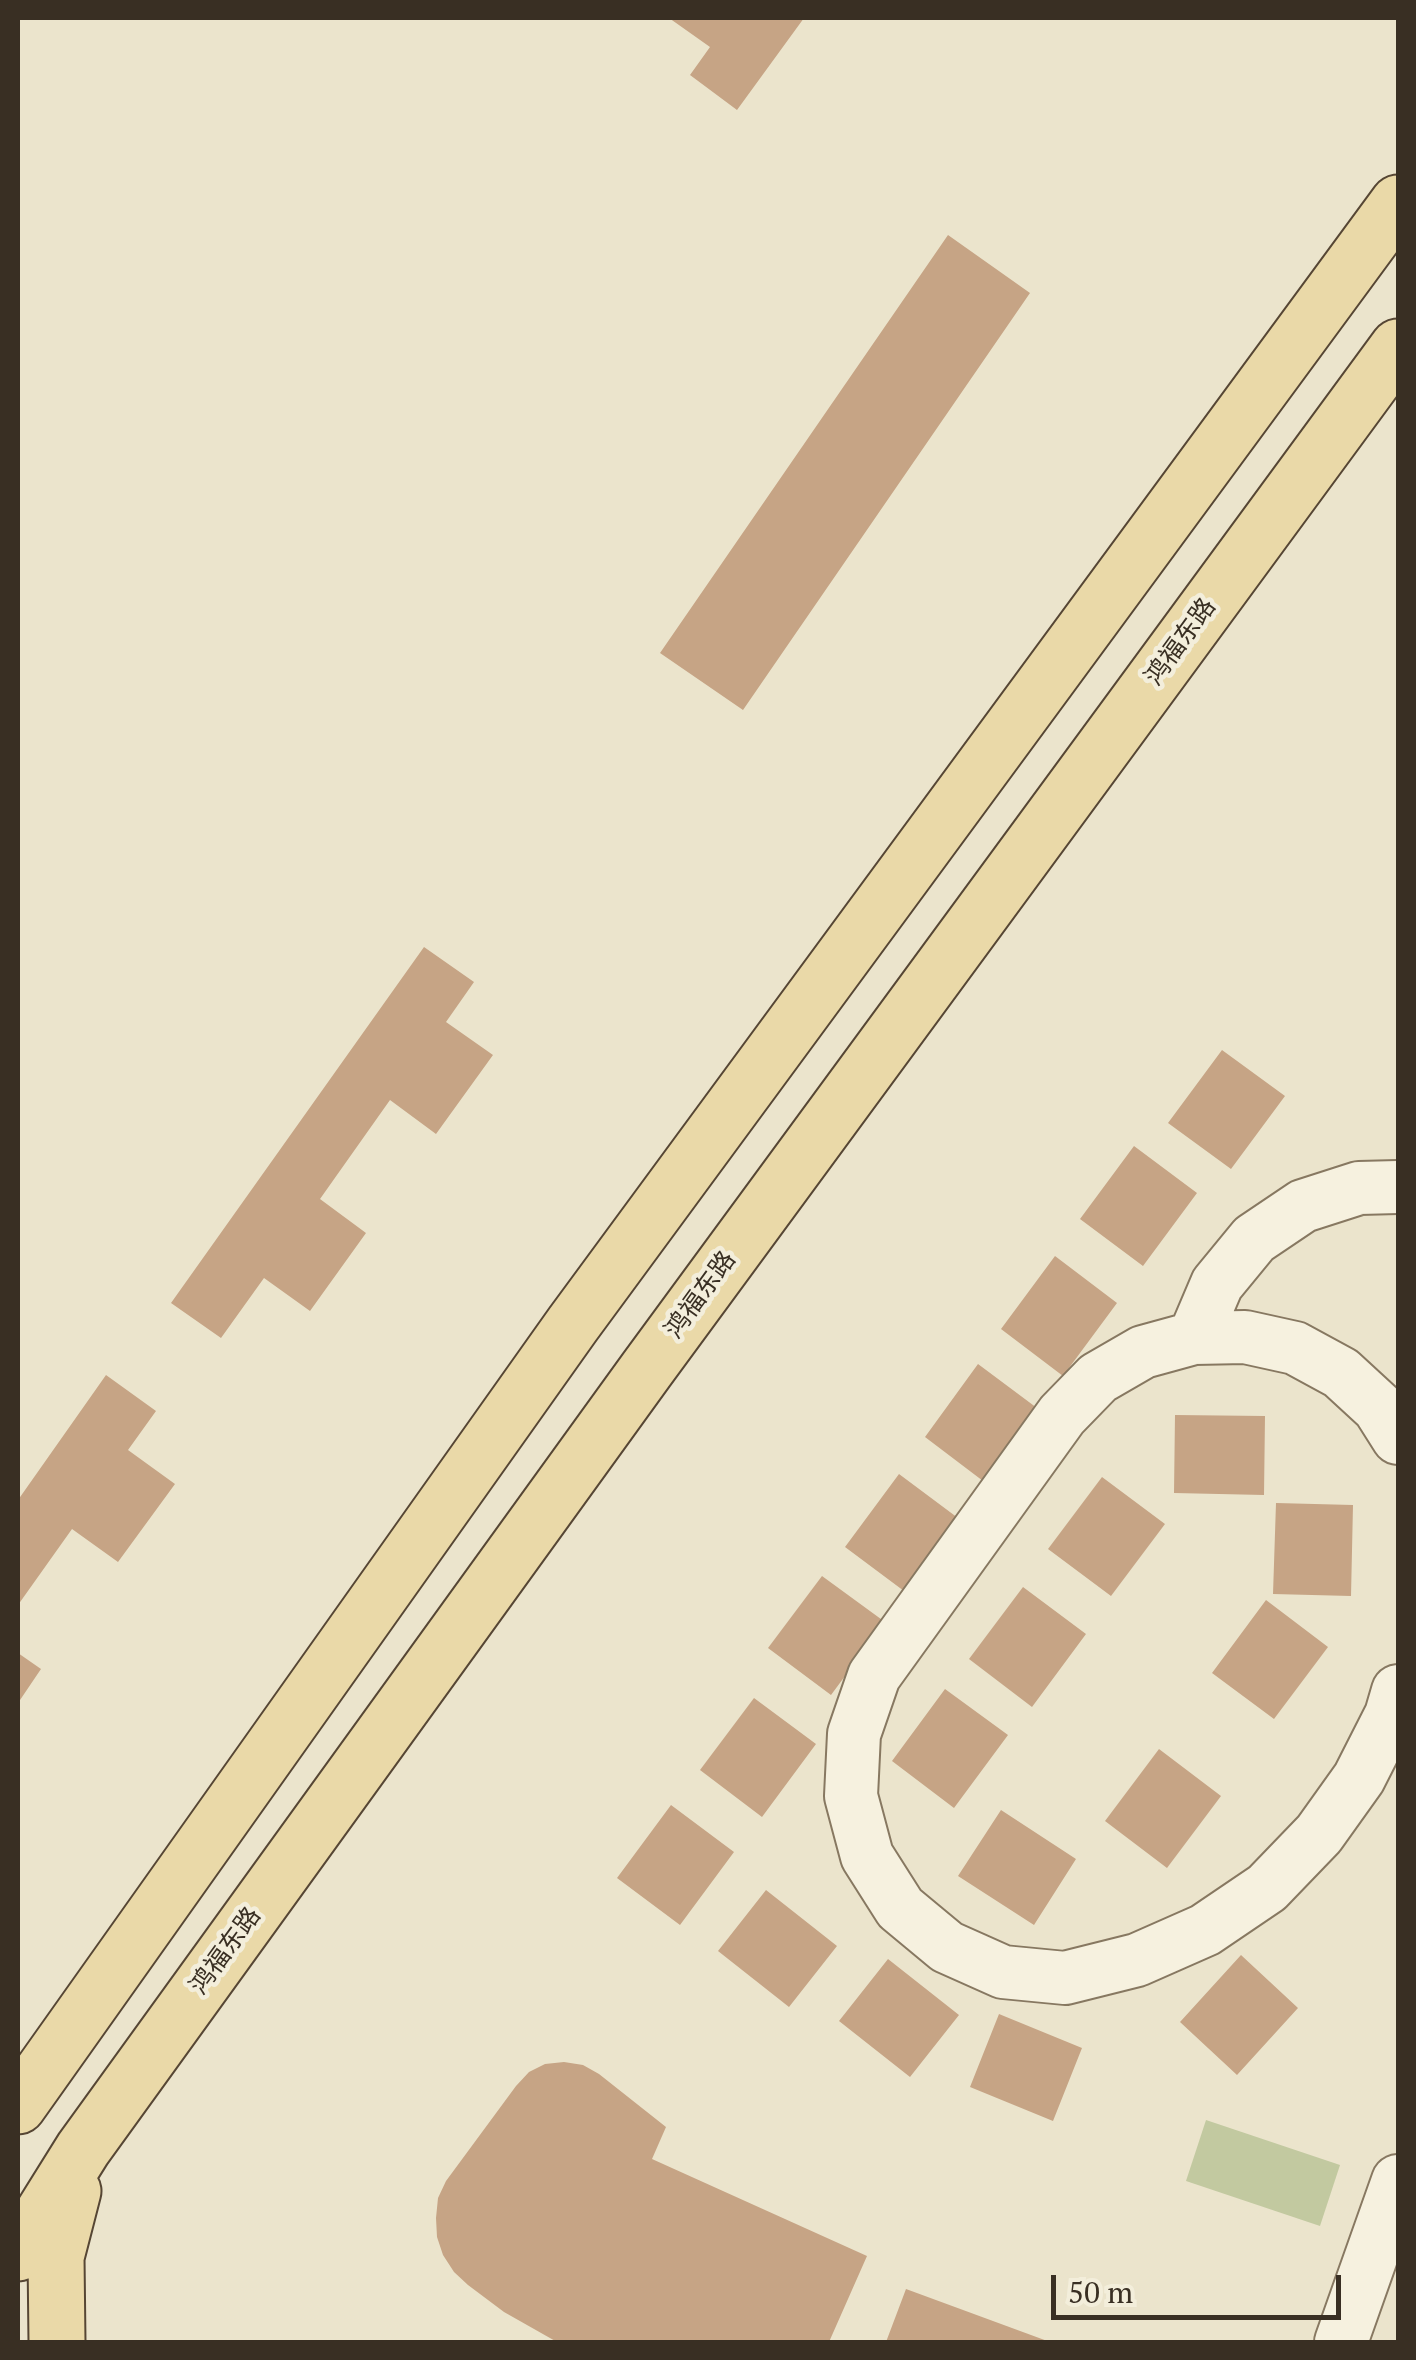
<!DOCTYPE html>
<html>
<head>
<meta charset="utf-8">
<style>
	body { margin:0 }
	#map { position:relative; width:1416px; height:2360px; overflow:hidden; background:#ebe4cc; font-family:"PT Serif",serif }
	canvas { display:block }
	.frame { position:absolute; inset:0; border:20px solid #392f23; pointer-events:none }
	.scale { position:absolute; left:1051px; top:2275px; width:290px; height:45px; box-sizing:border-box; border:5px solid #392f23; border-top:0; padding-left:12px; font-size:30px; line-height:35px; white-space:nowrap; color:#392f23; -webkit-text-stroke:8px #f3eedb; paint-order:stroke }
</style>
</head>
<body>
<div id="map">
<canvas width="1416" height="2360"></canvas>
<div class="frame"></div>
<div class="scale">50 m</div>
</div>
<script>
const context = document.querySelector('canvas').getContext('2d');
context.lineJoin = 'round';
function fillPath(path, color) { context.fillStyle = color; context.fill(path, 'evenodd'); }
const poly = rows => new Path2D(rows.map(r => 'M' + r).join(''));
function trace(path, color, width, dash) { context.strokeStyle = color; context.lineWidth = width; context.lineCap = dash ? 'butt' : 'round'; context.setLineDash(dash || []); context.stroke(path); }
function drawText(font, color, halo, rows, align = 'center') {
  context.font = font + ' "PT Serif","Noto Sans SC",serif'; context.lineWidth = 9; context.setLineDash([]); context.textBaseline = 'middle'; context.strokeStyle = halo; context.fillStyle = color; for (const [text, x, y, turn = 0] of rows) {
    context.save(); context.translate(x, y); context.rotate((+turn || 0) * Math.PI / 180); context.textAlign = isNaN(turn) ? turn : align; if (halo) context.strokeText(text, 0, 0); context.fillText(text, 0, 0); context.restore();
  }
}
fillPath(poly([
	[1206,2120,1340,2165,1320,2226,1186,2181]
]), '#c2c9a0');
fillPath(poly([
	[669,18,804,18,737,110,690,75,710,47],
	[948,235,1030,293,743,710,660,653],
	[424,947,474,982,446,1022,493,1055,436,1134,390,1100,320,1199,366,1233,310,1311,264,1278,221,1338,171,1303],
	[1222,1050,1285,1096,1231,1169,1168,1123],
	[1134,1146,1197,1193,1143,1266,1080,1219],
	[1055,1256,1117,1303,1063,1376,1001,1329],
	[978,1364,1041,1411,987,1484,925,1437],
	[106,1375,156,1411,128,1450,175,1484,118,1562,72,1529,18,1605,18,1500],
	[1175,1415,1265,1416,1264,1495,1174,1493],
	[899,1474,962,1521,908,1594,845,1547],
	[1102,1477,1165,1524,1111,1596,1048,1549],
	[1276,1503,1353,1505,1351,1596,1273,1594],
	[822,1576,885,1622,831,1695,768,1648],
	[1023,1587,1086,1634,1032,1707,969,1659],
	[1266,1600,1328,1647,1274,1719,1212,1673],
	[18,1653,41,1669,18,1703],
	[945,1689,1008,1735,954,1808,892,1761],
	[754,1698,816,1744,762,1817,700,1770],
	[1159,1749,1221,1796,1167,1868,1105,1821],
	[671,1805,734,1852,680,1925,617,1878],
	[1001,1810,1076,1859,1034,1925,958,1876],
	[766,1890,837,1946,789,2007,718,1951],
	[1241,1955,1298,2008,1237,2075,1180,2022],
	[888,1959,959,2015,910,2077,839,2021],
	[999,2014,1082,2048,1053,2121,970,2087],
	[564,2062,583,2065,599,2074,666,2127,652,2159,867,2256,829,2342,557,2342,504,2312,468,2285,454,2272,443,2255,437,2237,436,2218,438,2198,446,2181,516,2086,529,2072,545,2064],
	[906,2289,1050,2342,886,2342]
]), '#c6a485');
const minor = poly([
	[1194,1338,1217,1284,1254,1239,1303,1206,1359,1188,1398,1187],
	[1398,1438,1379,1408,1341,1373,1295,1348,1245,1337,1194,1338,1143,1352,1098,1378,1062,1415,874,1676,854,1734,851,1796,867,1856,900,1908,947,1947,1003,1972,1065,1978,1137,1960,1205,1930,1267,1888,1319,1834,1359,1778,1391,1715,1398,1691],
	[1341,2342,1398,2181]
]);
const major = poly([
	[18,2106,573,1324,1398,203],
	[18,2253,83,2149,647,1369,1398,347],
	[57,2342,56,2257,73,2191]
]);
trace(minor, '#877861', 56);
trace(major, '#564634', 59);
trace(minor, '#f6f1df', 52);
trace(major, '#ead9a8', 55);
drawText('25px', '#392f23', '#f3eedb', [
	["鸿福东路",1181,642,-54],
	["鸿福东路",701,1295,-54],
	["鸿福东路",226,1951,-54]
]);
</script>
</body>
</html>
